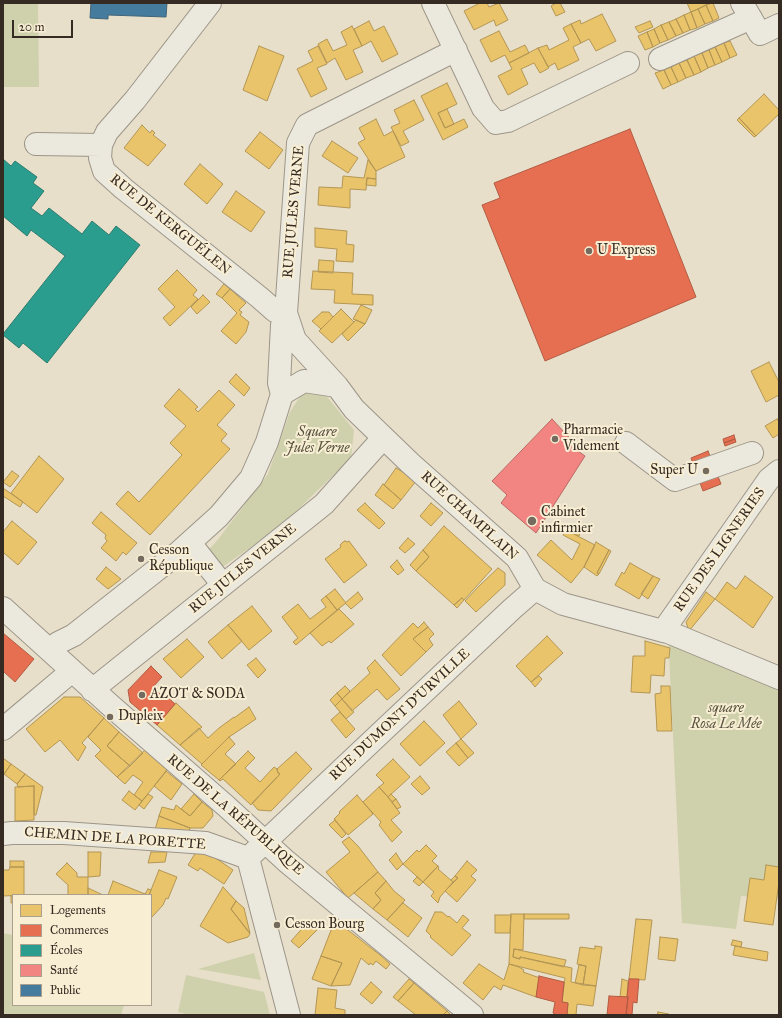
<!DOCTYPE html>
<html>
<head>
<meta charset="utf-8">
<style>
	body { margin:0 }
	#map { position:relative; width:782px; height:1018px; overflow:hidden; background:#e8dfca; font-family:"IM FELL Great Primer",serif }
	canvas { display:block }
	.frame { position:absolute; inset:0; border:4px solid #362b22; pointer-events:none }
	.legend { position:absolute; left:12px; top:894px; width:140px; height:112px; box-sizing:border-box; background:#f8eed4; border:1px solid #aaa08d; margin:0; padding:5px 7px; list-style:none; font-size:12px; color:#362b22 }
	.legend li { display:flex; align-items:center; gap:8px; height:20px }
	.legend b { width:20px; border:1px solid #aaa08d }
	.scale { position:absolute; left:12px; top:20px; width:61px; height:18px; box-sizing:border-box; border:2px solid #362b22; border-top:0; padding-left:5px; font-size:12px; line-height:14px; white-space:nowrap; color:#362b22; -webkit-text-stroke:3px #f8eed4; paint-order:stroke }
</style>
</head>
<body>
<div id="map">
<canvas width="782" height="1018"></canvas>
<div class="frame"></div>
<ul class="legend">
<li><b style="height:11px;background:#e9c46a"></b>Logements</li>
<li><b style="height:11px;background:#e76f51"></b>Commerces</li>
<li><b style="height:11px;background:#2a9d8f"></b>Écoles</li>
<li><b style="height:11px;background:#f28482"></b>Santé</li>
<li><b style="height:11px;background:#457b9d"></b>Public</li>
</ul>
<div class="scale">20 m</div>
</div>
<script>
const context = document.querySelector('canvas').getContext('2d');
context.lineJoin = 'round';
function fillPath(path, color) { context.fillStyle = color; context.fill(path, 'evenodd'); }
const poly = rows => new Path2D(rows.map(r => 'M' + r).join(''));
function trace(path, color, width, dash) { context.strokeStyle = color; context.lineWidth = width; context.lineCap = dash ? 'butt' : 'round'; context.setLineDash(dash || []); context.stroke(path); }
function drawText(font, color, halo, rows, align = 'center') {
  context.font = font + ' "IM FELL Great Primer",serif'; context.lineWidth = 4; context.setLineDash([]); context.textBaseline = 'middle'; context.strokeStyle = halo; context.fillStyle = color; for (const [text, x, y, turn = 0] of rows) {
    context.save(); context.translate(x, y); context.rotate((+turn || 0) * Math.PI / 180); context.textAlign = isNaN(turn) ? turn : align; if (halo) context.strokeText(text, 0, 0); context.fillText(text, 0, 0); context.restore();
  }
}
fillPath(poly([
	[3,3,38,3,39,87,3,87],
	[303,392,324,393,354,430,351,458,281,526,221,568,209,549,216,542,268,474,290,412],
	[668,632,779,678,779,899,741,896,736,929,682,923],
	[3,933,13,935,13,1005,124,1005,121,1015,3,1015],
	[254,953,261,980,198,969],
	[186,975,264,992,270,1015,189,1015,178,1012]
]), '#ced1ac');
const homes = poly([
	[480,3,487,3,489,7,499,3,508,20,496,26,494,20,474,30,464,11,480,3],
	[556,3,560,3,565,12,556,16,551,6,556,3],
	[687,3,711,3,691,12,687,3],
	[711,3,713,3,719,18,713,21,706,5,711,3],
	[706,5,713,21,705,24,698,9,706,5],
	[698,9,705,24,697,28,691,12,698,9],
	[691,12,697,28,690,30,684,15,691,12],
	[602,14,616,41,596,51,589,39,581,43,571,24,580,20,581,24,602,14],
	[684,15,690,30,683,33,676,19,684,15],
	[676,19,683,33,676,36,669,22,676,19],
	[369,21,374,31,384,26,398,54,382,62,371,41,362,46,354,29,369,21],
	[650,21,653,27,639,33,635,27,650,21],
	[669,22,676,36,668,40,661,25,669,22],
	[571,24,581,43,573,47,579,60,558,70,555,63,548,67,538,48,547,45,549,50,569,40,563,28,571,24],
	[661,25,668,40,660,43,654,29,661,25],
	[352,26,362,46,353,50,363,72,346,80,335,58,327,63,318,44,327,39,333,51,347,45,341,32,352,26],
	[654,29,660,43,653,47,647,32,654,29],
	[499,31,510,52,525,45,529,53,509,63,505,55,491,62,480,40,499,31],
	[647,32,653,47,645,50,638,36,647,32],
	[730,41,737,55,730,58,724,43,730,41],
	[724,43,730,58,722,62,715,47,724,43],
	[259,46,284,56,267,101,243,90,259,46],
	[318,46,327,64,317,68,327,89,311,97,297,69,313,61,308,51,318,46],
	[715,47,722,62,715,65,709,50,715,47],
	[538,48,549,68,540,73,534,63,521,69,528,84,508,95,498,76,512,69,509,63,538,48],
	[709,50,715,65,708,68,702,53,709,50],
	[702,53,708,68,701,72,694,56,702,53],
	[694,56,701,72,694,75,687,60,694,56],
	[687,60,694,75,686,78,679,63,687,60],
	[679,63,686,78,678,82,671,67,679,63],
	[671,67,678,82,671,85,664,70,671,67],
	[664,70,671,85,663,89,655,73,664,70],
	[447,83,457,104,438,113,445,128,464,119,468,127,443,140,421,96,447,83],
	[764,94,779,110,779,114,756,136,739,118,764,94],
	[414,100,424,120,403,131,409,142,401,146,391,127,400,123,394,110,414,100],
	[447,109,454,124,445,128,438,113,447,109],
	[739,118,756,136,754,137,737,120,739,118],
	[376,119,384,136,393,131,405,157,376,171,358,143,365,139,359,128,376,119],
	[142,125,150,133,152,130,155,133,153,135,166,145,148,166,124,148,142,125],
	[260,132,283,150,269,169,245,151,260,132],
	[332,141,358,158,348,173,322,156,332,141],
	[368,160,376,171,376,179,367,178,366,190,350,189,350,208,318,205,319,187,342,188,343,176,364,178,368,160],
	[200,164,223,184,207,204,184,184,200,164],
	[367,178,376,179,376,186,366,185,367,178],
	[236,191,265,212,251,232,222,212,236,191],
	[315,228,347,231,346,244,354,245,353,262,336,261,337,249,315,247,315,228],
	[319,260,334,261,333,273,318,272,319,260],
	[177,270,197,290,193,295,198,299,170,326,163,318,175,307,158,289,177,270],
	[313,271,353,273,352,294,373,295,373,305,334,303,335,290,311,289,313,271],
	[224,284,230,289,222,298,216,294,224,284],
	[230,289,246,303,239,310,242,312,240,315,249,322,246,332,236,344,221,331,237,313,222,298,230,289],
	[203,295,210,302,197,314,191,307,203,295],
	[361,305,372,310,365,324,353,319,361,305],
	[341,309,354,322,332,343,319,331,341,309],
	[322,312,329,312,333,317,321,329,312,321,322,312],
	[356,320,365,324,348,341,342,334,356,320],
	[769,362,779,382,779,395,766,402,751,371,769,362],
	[236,374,250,388,244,396,229,382,236,374],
	[179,389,198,407,195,409,198,412,219,390,235,405,217,425,227,434,221,441,230,449,150,535,116,504,128,491,139,502,182,455,170,443,186,426,164,406,179,389],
	[777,419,779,422,779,434,773,438,765,426,777,419],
	[39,456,64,479,37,513,11,493,39,456],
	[396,468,410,476,416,481,401,500,384,485,396,468],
	[12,471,19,476,10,487,3,482,12,471],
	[383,484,401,500,393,509,375,495,383,484],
	[3,488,23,502,20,507,3,496,3,488],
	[365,503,385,523,379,529,357,510,365,503],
	[431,503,443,513,431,526,420,516,431,503],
	[101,512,137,543,126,555,123,552,116,561,101,548,107,541,105,538,106,535,92,523,101,512],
	[12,521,37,542,18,565,4,553,3,554,3,532,12,521],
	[444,526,492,569,464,600,462,598,454,605,416,571,429,557,423,550,444,526],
	[567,527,580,533,579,536,566,530,567,527],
	[566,530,595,545,584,567,571,583,537,555,551,540,572,560,580,544,563,535,566,530],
	[408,538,415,544,405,553,399,548,408,538],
	[345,541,347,542,349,541,367,565,344,583,325,559,341,547,340,545,343,542,345,541],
	[596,542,609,550,597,573,599,574,597,576,584,567,596,542],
	[423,550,429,557,416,571,410,565,423,550],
	[609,550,611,551,599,574,597,573,609,550],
	[397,560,404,570,398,575,390,567,397,560],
	[630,563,653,576,639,599,615,585,622,572,624,574,630,563],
	[106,567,121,579,108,589,96,579,106,567],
	[498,568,505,573,505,585,476,612,465,601,479,586,498,568],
	[653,576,660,579,648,599,641,594,653,576],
	[745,576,773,597,753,628,715,599,727,582,736,589,745,576],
	[335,589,346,603,337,610,326,596,335,589],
	[358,592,363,599,351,609,345,603,358,592],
	[706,592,715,599,689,631,686,622,706,592],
	[326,596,337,610,296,645,293,642,298,638,282,617,298,604,310,619,326,607,321,600,326,596],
	[462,598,464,600,457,608,454,605,462,598],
	[252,606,272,631,249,650,228,625,252,606],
	[339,609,354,624,331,643,329,641,322,646,310,633,339,609],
	[424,622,428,627,413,639,426,652,401,676,382,655,413,623,418,628,424,622],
	[228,625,242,641,222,659,208,642,228,625],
	[428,627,434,634,429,639,433,645,426,652,413,639,428,627],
	[547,636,563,653,531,682,516,666,547,636],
	[187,639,204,657,181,678,163,659,187,639],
	[645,641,670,648,669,658,665,658,664,676,651,675,650,693,631,692,633,656,645,656,645,641],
	[256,658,266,670,258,678,247,665,256,658],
	[375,660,400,689,387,700,377,689,352,711,342,699,370,673,367,668,375,660],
	[539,676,542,679,535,687,531,682,539,676],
	[345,686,350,691,342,699,337,693,345,686],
	[661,686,670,686,672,731,657,731,655,694,661,693,661,686],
	[337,693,342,699,335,706,330,700,337,693],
	[64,697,80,697,104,718,82,743,86,747,78,761,60,740,45,752,26,729,64,697],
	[342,699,354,712,346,719,335,706,342,699],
	[459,701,477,724,461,739,443,715,459,701],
	[176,703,202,727,180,745,157,725,176,703],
	[249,707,256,719,229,737,202,764,180,745,199,728,208,738,219,728,234,717,234,718,249,707],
	[340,712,355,729,346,738,331,720,340,712],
	[104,718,119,732,107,746,130,766,117,777,95,756,101,750,88,737,104,718],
	[424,721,445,743,420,766,400,744,424,721],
	[119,732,143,753,130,766,107,746,119,732],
	[229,737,235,744,225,754,236,764,219,780,201,765,229,737],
	[461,739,474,753,468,758,456,743,461,739],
	[456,743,468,758,459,766,446,752,456,743],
	[147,748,169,768,142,801,134,795,143,782,133,775,125,784,117,777,147,748],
	[248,751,255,758,245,768,260,782,274,767,277,769,278,773,280,774,251,805,223,779,220,781,219,780,248,751],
	[296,752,312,769,271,811,258,810,252,803,280,774,278,773,277,769,296,752],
	[3,758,11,764,4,774,3,773,3,758],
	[393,759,410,777,388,797,379,787,384,783,376,775,393,759],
	[11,764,25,774,17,784,4,774,11,764],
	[166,771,182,784,171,800,154,786,166,771],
	[25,774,43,787,36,815,34,815,34,786,18,787,17,784,25,774],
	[420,776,430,788,422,795,411,784,420,776],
	[34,786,34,820,15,821,15,787,34,786],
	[379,787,388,797,400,813,391,820,402,832,392,842,379,825,381,822,363,802,379,787],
	[129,791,142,801,135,810,122,800,129,791],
	[148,794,153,797,144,809,139,805,148,794],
	[194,794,202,802,190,816,181,809,194,794],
	[391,794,396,799,392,802,388,797,391,794],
	[357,795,373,814,348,835,334,819,340,813,339,812,357,795],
	[396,799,401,807,397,809,392,802,396,799],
	[202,802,212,810,213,816,203,828,190,828,159,816,162,807,174,810,176,805,190,816,202,802],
	[159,816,190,828,188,836,154,833,159,816],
	[335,820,346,834,342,838,329,825,335,820],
	[349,837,358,846,378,872,348,898,326,872,350,852,342,842,349,837],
	[426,845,437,856,432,861,438,866,423,882,403,864,417,850,419,852,426,845],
	[88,852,101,852,100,876,88,877,88,852],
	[151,852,167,852,165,862,148,863,151,852],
	[196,852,207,852,233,870,224,884,200,868,198,871,188,865,196,852],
	[396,853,403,864,397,870,389,860,396,853],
	[10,861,24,861,24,867,10,867,10,861],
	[467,861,477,870,471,876,476,880,457,902,445,891,458,878,455,876,467,861],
	[67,863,77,873,77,877,88,877,88,895,68,895,68,885,56,874,67,863],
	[766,865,779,867,779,882,773,925,744,921,750,878,764,880,766,865],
	[438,866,439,868,438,869,453,882,440,897,438,903,431,896,434,892,423,882,438,866],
	[10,867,24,867,24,895,3,896,3,870,9,870,10,867],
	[159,870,177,877,168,899,166,898,163,905,152,917,151,916,151,895,149,895,159,870],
	[378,872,386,881,375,893,381,900,373,909,354,893,378,872],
	[455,876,458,878,453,882,451,880,455,876],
	[417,877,423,882,419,886,413,881,417,877],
	[113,881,145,894,147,895,108,895,113,881],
	[386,881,394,891,405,900,387,920,373,909,381,900,375,893,386,881],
	[223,887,236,901,231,909,250,934,248,937,228,943,200,926,223,887],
	[88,888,103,895,88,895,88,888],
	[148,889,151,890,149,895,145,894,148,889],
	[11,896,13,896,13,903,11,903,11,896],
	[236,901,244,908,250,933,231,909,236,901],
	[403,903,422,918,408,937,387,920,403,903],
	[435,912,442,912,448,917,449,916,457,923,463,915,469,920,462,928,471,935,452,956,430,937,431,936,426,931,435,912],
	[511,914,524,914,523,950,514,949,513,957,520,959,520,957,572,968,571,982,596,986,593,1006,577,1004,576,1015,567,1015,568,1003,562,1002,565,978,509,964,511,914],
	[524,914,569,914,569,919,524,919,524,914],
	[495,915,511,915,510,933,495,933,495,915],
	[636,919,652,920,645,980,629,979,636,919],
	[310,920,319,928,299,948,291,941,310,920],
	[335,920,380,955,390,964,386,969,376,961,373,965,370,963,369,965,361,958,350,985,331,986,342,963,321,956,335,920],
	[660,937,678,939,675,961,658,959,660,937],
	[733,940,742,942,741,947,731,945,733,940],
	[595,946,602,947,596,986,583,985,586,966,577,964,580,947,595,949,595,946],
	[735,946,768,952,767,961,733,955,735,946],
	[514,949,566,960,564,967,520,957,520,959,513,957,514,949],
	[321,956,342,963,331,986,312,979,321,956],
	[479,964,504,980,509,964,519,967,524,970,523,972,540,978,536,997,503,985,501,990,494,986,483,1000,463,983,479,964],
	[579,965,586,966,583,985,575,983,579,965],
	[409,979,414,983,398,1001,393,997,409,979],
	[622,979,628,981,627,997,620,997,622,979],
	[371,982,382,992,372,1004,360,994,371,982],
	[414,983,447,1011,443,1015,416,1015,398,1001,414,983],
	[318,988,337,990,335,1008,345,1010,345,1015,315,1015,318,988],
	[447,1011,451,1015,443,1015,447,1011],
	[658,1012,669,1014,669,1015,657,1015,658,1012]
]);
fillPath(homes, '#e9c46a');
trace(homes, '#b39654', 1);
const shops = poly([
	[630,129,696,297,545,361,482,205,500,198,494,183,630,129],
	[734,435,735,439,724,443,723,439,734,435],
	[735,439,736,442,725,446,724,443,735,439],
	[708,451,721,484,703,491,691,458,708,451],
	[3,633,34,659,15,682,3,671,3,633],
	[151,666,162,677,153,687,161,695,163,693,175,704,157,725,130,702,128,690,151,666],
	[539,976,564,982,562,1002,568,1003,567,1015,555,1015,555,1014,553,1013,555,1002,536,997,539,976],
	[629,979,639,979,637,1003,633,1002,632,1015,626,1015,628,997,627,997,629,979],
	[609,996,628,997,626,1015,607,1015,609,996]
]);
fillPath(shops, '#e76f51');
trace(shops, '#b25b43', 1);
const schools = poly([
	[3,159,11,166,15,161,37,177,33,183,44,191,31,208,42,216,49,208,82,234,92,221,109,235,116,226,140,245,47,363,23,343,19,348,3,335,3,334,65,256,31,230,27,236,3,216,3,159]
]);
fillPath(schools, '#2a9d8f');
trace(schools, '#2e7b6e', 1);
const health = poly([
	[552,419,577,446,575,449,585,456,536,533,501,503,507,495,492,481,552,419]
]);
fillPath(health, '#f28482');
trace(health, '#ba6965', 1);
const public = poly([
	[91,3,167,3,166,17,108,15,108,19,90,18,91,3]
]);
fillPath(public, '#457b9d');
trace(public, '#406378', 1);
const minor = poly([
	[210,3,135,100,107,132,101,145,100,158,104,171,124,189,259,297,275,311,286,313],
	[433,3,483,108,496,123,508,121,628,63],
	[742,3,760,34,779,25],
	[660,59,751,18],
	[36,144,101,145],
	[286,313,295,340,337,386,354,409,410,463,517,558,535,589,563,604,663,631,668,632,779,678],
	[282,394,279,383,282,325,286,313,298,143,307,125,456,50],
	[626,443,675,480,752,453],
	[190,543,223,585],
	[3,608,110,705,226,806,286,861,472,1015],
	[663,631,769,479,779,471],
	[50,650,58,643,74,635,178,553,219,516,251,478,267,442,282,394,304,381,337,386],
	[92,690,324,504,375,447,384,438],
	[3,729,72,671],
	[3,834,12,833,64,833,206,843,248,858],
	[289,1015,248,858,512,609,535,589]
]);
trace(minor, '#9c9588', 24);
trace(minor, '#ebe8dd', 22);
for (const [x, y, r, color] of [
	[589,251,4,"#746a5d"],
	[555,439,4,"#746a5d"],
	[706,471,4,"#746a5d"],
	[532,521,5,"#746a5d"],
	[141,559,4,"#746a5d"],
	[142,695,4,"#746a5d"],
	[110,717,4,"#746a5d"],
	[277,925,4,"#746a5d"]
]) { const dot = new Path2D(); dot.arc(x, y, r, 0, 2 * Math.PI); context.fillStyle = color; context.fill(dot); trace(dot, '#f8eed4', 1.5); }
drawText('14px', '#362b22', '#f8eed4', [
	["RUE JULES VERNE",294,212,-85],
	["RUE DE KERGUÉLEN",170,225,39],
	["RUE CHAMPLAIN",469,516,42],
	["RUE DES LIGNERIES",720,550,-55],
	["RUE JULES VERNE",243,569,-39],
	["RUE DUMONT D'URVILLE",400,715,-43],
	["RUE DE LA RÉPUBLIQUE",235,815,41],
	["CHEMIN DE LA PORETTE",115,839,4]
]);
drawText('14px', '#362b22', '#f8eed4', [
	["U Express",597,251],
	["Pharmacie",563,431],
	["Videment",563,447],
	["Super U",698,471,"right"],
	["Cabinet",541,513],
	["infirmier",541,529],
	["Cesson",149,551],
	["République",149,567],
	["AZOT & SODA",150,695],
	["Dupleix",118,717],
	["Cesson Bourg",285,925]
], 'left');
drawText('italic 14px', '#57523e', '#f8eed4', [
	["Square",317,433],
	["Jules Verne",317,449],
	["square",726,709],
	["Rosa Le Mée",726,725]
]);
</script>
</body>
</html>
